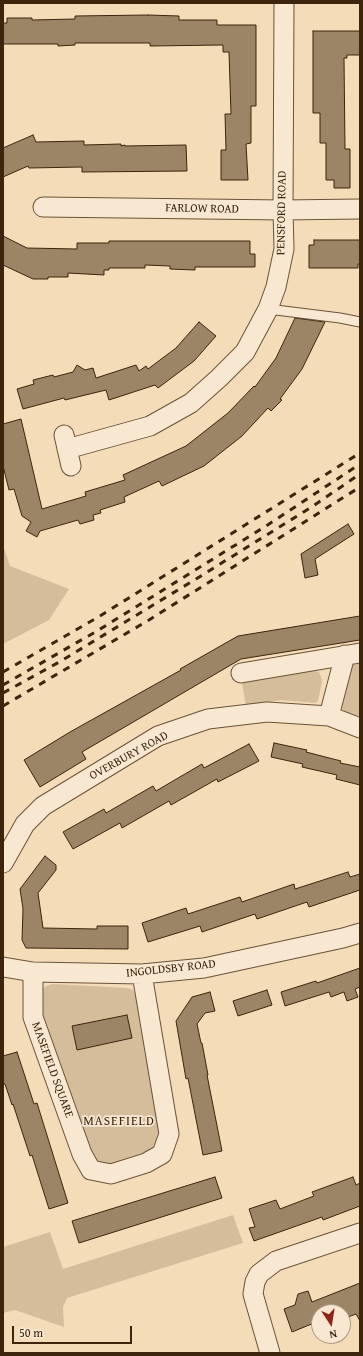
<!DOCTYPE html>
<html>
<head>
<meta charset="utf-8">
<style>
	body { margin:0 }
	#map { position:relative; width:363px; height:1356px; overflow:hidden; background:#f4dcb9; font-family:"Gentium Book Plus",serif }
	canvas { display:block }
	.frame { position:absolute; inset:0; border:4px solid #3c240d; pointer-events:none }
	.north { position:absolute; left:311px; top:1304px; width:40px; height:40px; box-sizing:border-box; background:#f8e8d2; border:1px solid #ad9a83; border-radius:50%; rotate:168deg; font-size:11px; font-weight:700; line-height:16px; text-align:center; color:#3c240d }
	.north::after { content:''; display:block; margin:auto; width:14px; height:18px; background:#8f2418; clip-path:polygon(50% 0,100% 100%,50% 72%,0 100%) }
	.scale { position:absolute; left:12px; top:1326px; width:120px; height:18px; box-sizing:border-box; border:2px solid #3c240d; border-top:0; padding-left:5px; font-size:12px; line-height:14px; white-space:nowrap; color:#3c240d; -webkit-text-stroke:3px #f8e8d2; paint-order:stroke }
</style>
</head>
<body>
<div id="map">
<canvas width="363" height="1356"></canvas>
<div class="frame"></div>
<div class="north">N</div>
<div class="scale">50 m</div>
</div>
<script>
const context = document.querySelector('canvas').getContext('2d');
context.lineJoin = 'round';
function fillPath(path, color) { context.fillStyle = color; context.fill(path, 'evenodd'); }
const poly = rows => new Path2D(rows.map(r => 'M' + r).join(''));
function trace(path, color, width, dash) { context.strokeStyle = color; context.lineWidth = width; context.lineCap = dash ? 'butt' : 'round'; context.setLineDash(dash || []); context.stroke(path); }
function drawText(font, color, halo, rows, align = 'center') {
  context.font = font + ' "Gentium Book Plus",serif'; context.lineWidth = 3.5; context.setLineDash([]); context.textBaseline = 'middle'; context.strokeStyle = halo; context.fillStyle = color; for (const [text, x, y, turn = 0] of rows) {
    context.save(); context.translate(x, y); context.rotate((+turn || 0) * Math.PI / 180); context.textAlign = isNaN(turn) ? turn : align; if (halo) context.strokeText(text, 0, 0); context.fillText(text, 0, 0); context.restore();
  }
}
fillPath(poly([
	[3,545,10,566,69,589,49,620,3,644],
	[360,663,360,717,344,711,341,707,348,667],
	[305,667,306,672,315,671,319,672,321,677,322,682,318,701,315,703,281,700,246,706,241,677],
	[53,984,128,988,133,990,136,996,159,1129,158,1138,154,1147,145,1152,106,1165,94,1161,37,1018,42,990,46,986],
	[233,1215,243,1243,67,1298,63,1307,64,1327,15,1310,3,1313,3,1247,50,1232,63,1269]
]), '#d5bd9c');
const building = poly([
	[148,15,179,16,179,20,217,20,217,25,256,25,256,106,251,106,251,143,246,144,248,180,221,180,221,150,226,150,225,114,231,114,229,52,223,52,223,45,150,46,150,43,75,43,75,45,58,46,58,44,3,44,3,23,7,23,7,18,32,18,32,20,75,19,75,16,148,15],
	[313,31,360,31,360,55,347,55,347,58,344,58,345,149,350,149,350,188,334,188,334,180,326,180,326,143,320,143,320,113,313,113,313,31],
	[33,135,36,142,84,141,84,145,121,144,121,146,125,145,125,146,186,145,187,171,82,172,82,167,29,168,28,166,3,177,3,148,33,135],
	[3,236,27,248,77,249,77,243,109,243,109,241,250,241,250,254,255,254,255,267,195,267,195,270,170,269,170,266,145,265,145,268,109,268,109,270,104,270,104,275,68,273,68,277,48,277,48,279,33,279,3,265,3,236],
	[314,240,360,240,360,264,358,264,358,268,309,268,309,245,314,245,314,240],
	[295,318,325,322,302,369,280,399,282,400,271,411,268,408,242,436,204,466,162,486,159,481,124,497,125,502,100,510,101,513,93,515,94,520,80,524,78,520,40,531,37,537,26,531,31,522,22,516,14,489,9,490,3,466,3,424,21,419,42,509,86,496,85,492,125,480,123,475,186,446,228,413,254,386,255,387,276,358,295,318],
	[199,322,216,336,194,361,158,388,155,385,109,400,106,390,65,400,64,398,23,409,17,389,34,384,33,380,53,375,54,377,73,372,77,365,85,370,93,368,96,378,136,365,139,371,146,366,148,369,176,348,199,322],
	[348,524,354,534,315,559,318,575,305,578,301,554,348,524],
	[360,616,360,640,241,659,82,752,86,759,40,787,24,760,70,732,181,670,180,669,238,636,360,616],
	[274,743,307,750,306,752,341,761,340,763,360,767,360,785,336,779,337,775,302,767,303,764,271,757,274,743],
	[249,744,259,761,218,782,217,779,171,805,169,801,122,828,120,823,73,849,63,832,104,809,106,813,153,786,156,791,202,764,204,768,249,744],
	[45,856,56,865,56,870,38,893,43,928,97,929,97,926,128,926,128,949,26,948,22,940,23,909,20,889,45,856],
	[348,872,350,877,360,874,360,890,309,907,307,902,257,919,255,914,202,932,200,926,148,942,142,923,186,908,188,914,240,897,242,902,294,884,295,889,348,872],
	[360,968,360,987,355,989,358,997,347,1001,344,992,331,997,329,992,285,1006,281,992,316,981,317,983,360,968],
	[267,990,272,1005,238,1016,233,1001,267,990],
	[210,992,215,1011,205,1013,197,1024,201,1043,202,1043,208,1075,207,1075,222,1151,203,1155,188,1078,186,1079,176,1021,192,997,210,992],
	[127,1015,132,1038,77,1050,72,1026,127,1015],
	[17,1052,34,1104,37,1103,68,1203,49,1209,32,1155,30,1156,13,1104,12,1105,5,1084,3,1084,3,1056,17,1052],
	[215,1177,222,1198,79,1243,72,1221,215,1177],
	[353,1177,356,1185,360,1183,360,1206,323,1220,322,1217,254,1241,249,1228,255,1227,249,1209,276,1200,280,1209,314,1196,312,1192,353,1177],
	[360,1283,360,1321,356,1314,343,1319,343,1312,319,1312,319,1321,292,1332,284,1309,295,1305,298,1294,308,1291,312,1302,360,1283]
]);
fillPath(building, '#9c8466');
trace(building, '#3c240d', 1);
const lane = poly([
	[268,309,340,318,360,322]
]);
const street = poly([
	[43,207,283,210,360,209],
	[64,435,71,466],
	[67,449,150,426,191,403,219,378,245,352,268,309,276,287,284,249,283,210,284,3],
	[241,673,360,653],
	[329,716,345,655],
	[3,863,25,824,43,806,158,736,208,719,267,712,329,716,360,728],
	[3,967,33,972,142,974,204,968,343,938,360,933],
	[33,972,33,1017,82,1154,91,1170,111,1174,146,1163,162,1154,169,1134,142,974],
	[270,1353,253,1294,255,1282,259,1274,276,1261,360,1233]
]);
trace(lane, '#6a5238', 11);
trace(street, '#6a5238', 21);
trace(lane, '#f8e8d2', 9);
trace(street, '#f8e8d2', 19);
trace(poly([
	[3,672,100,616,360,453],
	[3,685,97,631,147,600,266,526,360,464],
	[3,693,61,661,196,579,310,508,360,474],
	[3,706,149,620,360,487]
]), '#3c240d', 3, [7, 7]);
drawText('12px', '#3c240d', '#f8e8d2', [
	["FARLOW ROAD",202,209,1],
	["PENSFORD ROAD",282,213,-89],
	["OVERBURY ROAD",129,756,-29],
	["INGOLDSBY ROAD",171,969,-6],
	["MASEFIELD SQUARE",52,1070,70]
]);
context.letterSpacing = '1px';
drawText('13px', '#3c240d', '#f8e8d2', [
	["MASEFIELD",119,1122]
]);
context.letterSpacing = '0px';
</script>
</body>
</html>
